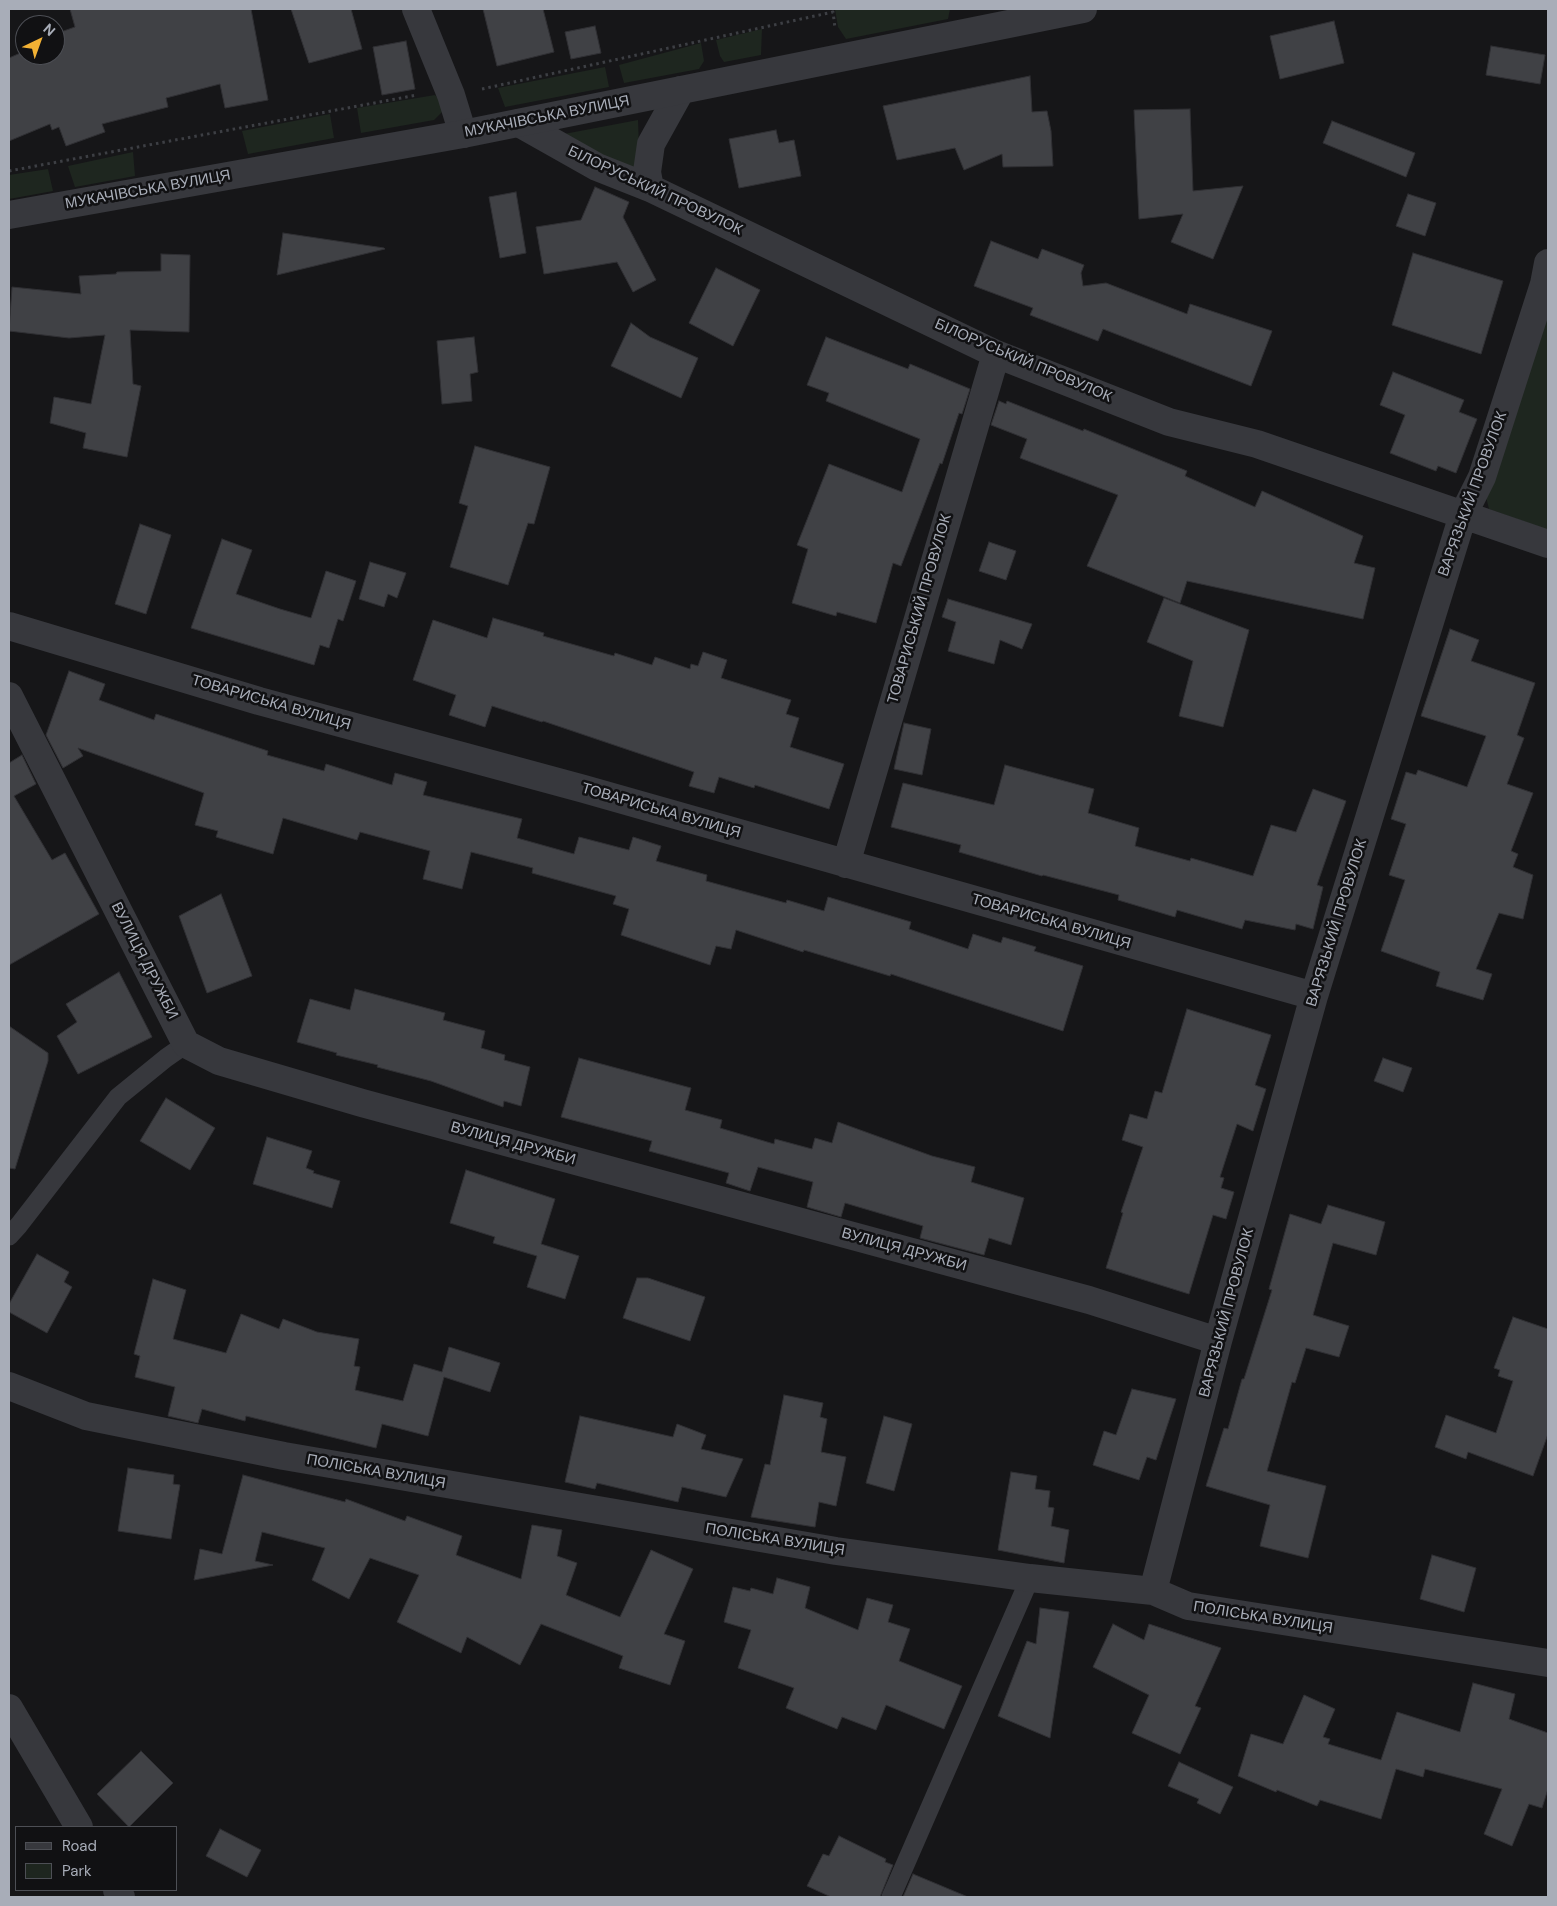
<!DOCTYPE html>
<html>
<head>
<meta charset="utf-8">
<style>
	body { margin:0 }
	#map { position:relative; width:1557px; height:1906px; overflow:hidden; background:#161618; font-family:"DM Sans",sans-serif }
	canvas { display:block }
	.frame { position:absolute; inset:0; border:10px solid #a8adb8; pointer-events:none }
	.legend { position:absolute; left:15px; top:1826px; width:162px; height:65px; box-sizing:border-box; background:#111113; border:1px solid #4d4f55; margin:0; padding:6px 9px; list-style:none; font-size:15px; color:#a8adb8 }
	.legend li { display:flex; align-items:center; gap:10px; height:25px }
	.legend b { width:25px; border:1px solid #4d4f55 }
	.north { position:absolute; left:15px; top:15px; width:50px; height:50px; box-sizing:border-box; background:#111113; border:1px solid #4d4f55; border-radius:50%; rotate:42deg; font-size:14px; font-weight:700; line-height:20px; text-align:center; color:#a8adb8 }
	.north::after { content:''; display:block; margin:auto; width:18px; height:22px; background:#f2b134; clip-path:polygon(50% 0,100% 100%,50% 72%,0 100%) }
</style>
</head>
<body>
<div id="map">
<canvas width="1557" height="1906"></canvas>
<div class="frame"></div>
<ul class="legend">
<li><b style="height:6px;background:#37383d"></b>Road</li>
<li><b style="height:14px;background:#1e261f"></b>Park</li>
</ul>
<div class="north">N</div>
</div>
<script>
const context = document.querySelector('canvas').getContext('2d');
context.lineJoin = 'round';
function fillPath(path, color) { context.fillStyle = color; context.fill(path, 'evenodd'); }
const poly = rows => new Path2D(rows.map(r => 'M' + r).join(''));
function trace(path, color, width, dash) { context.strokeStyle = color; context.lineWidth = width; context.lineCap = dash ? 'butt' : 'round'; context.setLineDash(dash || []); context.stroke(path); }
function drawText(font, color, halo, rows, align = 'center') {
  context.font = font + ' "DM Sans",sans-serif'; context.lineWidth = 5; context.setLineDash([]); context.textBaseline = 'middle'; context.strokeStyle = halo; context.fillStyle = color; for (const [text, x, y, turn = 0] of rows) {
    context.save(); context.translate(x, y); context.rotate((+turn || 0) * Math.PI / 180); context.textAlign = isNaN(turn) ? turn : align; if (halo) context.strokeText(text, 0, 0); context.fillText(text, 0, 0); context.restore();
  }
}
fillPath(poly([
	[835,9,950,9,948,19,846,39,838,27],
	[762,29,761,55,724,62,720,56,716,40],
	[701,43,704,61,699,69,624,83,619,65],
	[605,67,609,87,505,107,498,88],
	[435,95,442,102,443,111,434,120,361,133,357,108],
	[330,114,334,138,248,154,242,131],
	[638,120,640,175,564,134],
	[133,152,135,176,75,187,68,166],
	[48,169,53,191,9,199,9,175],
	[1548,292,1548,530,1489,509,1485,493]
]), '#1e261f');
const building = poly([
	[70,9,251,9,268,100,225,108,220,84,166,98,168,107,102,124,105,132,66,146,59,127,52,130,50,124,9,141,9,58,25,51,25,55,55,55,55,34,75,27,70,9],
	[291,9,351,9,362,49,309,63,291,9],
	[483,9,543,9,554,52,497,66,483,9],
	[1334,21,1344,63,1280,79,1270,36,1334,21],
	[595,26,601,53,571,59,565,32,595,26],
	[406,41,415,89,382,95,373,47,406,41],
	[1491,46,1545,55,1540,84,1486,75,1491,46],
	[1030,76,1032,112,1047,111,1051,131,1053,166,1003,167,1002,154,964,170,955,148,897,160,883,106,1030,76],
	[1190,109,1193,191,1243,186,1213,259,1171,242,1183,214,1139,219,1134,110,1190,109],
	[1332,121,1415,153,1406,177,1323,143,1332,121],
	[776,130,779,143,794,140,801,176,739,188,729,139,776,130],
	[595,187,629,202,623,217,656,280,633,292,617,262,544,274,536,227,581,220,595,187],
	[516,192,526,253,500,258,489,197,516,192],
	[1408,194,1436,203,1425,236,1396,226,1408,194],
	[283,233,384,248,385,249,277,275,283,233],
	[991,241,1038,259,1042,249,1084,265,1081,273,1083,286,1106,283,1187,314,1190,304,1272,331,1251,386,1103,329,1098,341,1030,315,1033,308,974,286,991,241],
	[1413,253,1503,281,1481,354,1392,325,1413,253],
	[161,254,190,255,189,332,130,330,133,384,141,386,127,457,83,448,86,433,50,423,54,397,91,404,105,335,69,338,9,331,12,287,81,294,79,276,116,274,117,272,161,271,161,254],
	[716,268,760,290,733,346,689,323,716,268],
	[631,323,650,337,698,358,681,398,611,366,631,323],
	[474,337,478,372,470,374,472,401,442,404,437,341,474,337],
	[826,337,908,369,910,364,970,389,962,414,959,413,942,464,940,463,901,566,893,563,876,623,837,612,836,616,792,603,808,549,797,545,829,464,902,492,920,439,826,401,829,393,807,385,826,337],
	[1393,372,1464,400,1459,412,1477,419,1456,473,1438,466,1436,471,1390,453,1405,415,1380,405,1393,372],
	[999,401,1006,404,1007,401,1083,431,1084,429,1187,471,1185,476,1255,507,1262,491,1363,536,1354,563,1375,568,1363,619,1187,581,1180,603,1087,566,1118,495,1020,458,1027,439,991,425,999,401],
	[475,446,550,467,534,524,528,523,508,585,450,567,468,506,459,503,475,446],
	[140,524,171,535,146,614,115,604,140,524],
	[222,539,252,550,236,594,280,609,311,618,326,571,356,581,343,621,338,619,329,648,320,645,314,665,191,628,222,539],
	[989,542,1016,551,1006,580,979,571,989,542],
	[370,562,406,573,397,598,388,594,384,607,359,599,370,562],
	[1164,598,1249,630,1223,727,1179,716,1193,661,1147,642,1164,598],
	[948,599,1032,624,1022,649,1000,640,994,664,948,651,956,622,942,617,948,599],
	[493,618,544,633,543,636,614,656,615,653,652,665,655,657,690,669,691,664,698,666,703,652,727,660,721,678,791,700,786,714,799,718,790,747,844,764,829,809,755,785,754,788,719,777,714,793,689,786,694,772,543,721,542,722,492,706,485,727,449,715,456,695,413,680,433,620,487,638,493,618],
	[1450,629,1479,640,1471,661,1535,683,1517,735,1524,738,1507,784,1533,793,1511,851,1518,854,1513,867,1533,875,1523,919,1499,913,1476,969,1492,974,1483,1000,1436,986,1440,972,1381,951,1405,880,1389,875,1406,824,1391,819,1406,772,1416,775,1418,770,1467,787,1486,736,1421,716,1450,629],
	[69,671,105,684,99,700,154,720,156,714,268,751,267,755,324,771,326,764,392,785,395,773,427,782,423,795,522,819,517,838,574,854,579,837,629,850,633,837,661,846,656,861,707,875,706,881,786,903,787,900,824,911,828,897,911,922,909,929,968,949,973,934,1001,943,1003,937,1036,947,1034,951,1083,966,1063,1031,891,974,890,976,804,950,803,952,736,930,731,949,716,946,710,965,621,935,629,909,613,904,616,896,532,873,533,868,471,852,462,889,423,879,430,851,360,832,357,840,283,818,273,854,216,837,218,831,195,825,204,793,78,748,83,756,63,768,46,735,69,671],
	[904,723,931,729,922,775,894,769,904,723],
	[22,755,36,784,14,796,52,860,65,853,99,914,9,965,9,763,22,755],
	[1005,765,1094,789,1088,813,1139,828,1135,846,1190,861,1191,858,1253,876,1271,825,1296,832,1313,789,1346,801,1317,885,1323,887,1313,929,1296,924,1295,930,1245,920,1242,929,1177,910,1175,917,1118,900,1119,895,1043,875,1042,876,959,852,961,845,891,827,903,783,994,805,1005,765],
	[221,894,252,976,207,993,179,916,221,894],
	[119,972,152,1037,78,1074,57,1036,77,1022,66,1004,119,972],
	[355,989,445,1013,443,1020,485,1031,481,1048,505,1055,504,1060,530,1067,521,1106,504,1101,503,1107,431,1081,377,1067,378,1065,336,1055,337,1053,297,1042,310,999,350,1010,355,989],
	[1187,1009,1271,1035,1255,1085,1266,1089,1253,1131,1237,1124,1220,1177,1224,1178,1221,1188,1234,1192,1226,1219,1213,1215,1189,1294,1106,1268,1123,1213,1121,1212,1143,1147,1122,1140,1130,1114,1147,1119,1155,1091,1162,1093,1187,1009],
	[9,1026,48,1053,48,1061,15,1169,9,1168,9,1026],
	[579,1058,691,1088,685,1110,722,1120,720,1128,774,1144,775,1139,812,1149,815,1138,832,1143,838,1122,932,1156,975,1167,971,1182,1024,1198,1011,1245,989,1238,984,1255,920,1238,923,1226,845,1203,841,1217,807,1207,813,1182,758,1167,750,1191,726,1183,729,1173,649,1151,652,1141,561,1117,579,1058],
	[1383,1058,1412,1068,1403,1092,1374,1081,1383,1058],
	[166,1098,215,1128,190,1170,140,1141,166,1098],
	[267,1137,312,1151,306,1168,314,1171,313,1173,340,1181,332,1208,253,1184,267,1137],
	[466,1170,555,1199,541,1244,579,1256,565,1299,527,1287,537,1256,493,1243,495,1237,450,1223,466,1170],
	[1328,1205,1385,1222,1376,1255,1333,1243,1313,1315,1349,1326,1339,1357,1306,1348,1295,1383,1292,1382,1267,1471,1326,1486,1308,1558,1260,1546,1270,1505,1206,1486,1224,1428,1228,1429,1242,1379,1244,1379,1272,1290,1269,1289,1290,1214,1321,1224,1328,1205],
	[37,1254,69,1272,64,1282,72,1287,47,1333,9,1312,9,1304,37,1254],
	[637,1278,648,1278,705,1297,690,1341,623,1318,637,1278],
	[153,1279,186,1290,173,1339,226,1353,241,1314,279,1329,283,1319,317,1332,359,1339,354,1366,360,1367,355,1390,403,1401,414,1364,442,1372,449,1347,500,1363,490,1392,444,1377,428,1436,382,1424,376,1448,246,1416,245,1421,202,1409,198,1423,168,1416,175,1387,135,1377,140,1356,134,1354,153,1279],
	[1513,1317,1548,1329,1548,1434,1533,1476,1468,1452,1466,1459,1435,1447,1446,1415,1496,1433,1513,1381,1498,1376,1500,1370,1494,1368,1513,1317],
	[1132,1389,1176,1399,1156,1460,1147,1457,1139,1480,1093,1465,1104,1431,1116,1435,1132,1389],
	[784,1395,823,1403,820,1417,827,1419,821,1452,846,1457,836,1506,819,1502,815,1527,751,1517,765,1464,770,1465,784,1395],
	[580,1416,673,1437,677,1424,706,1435,701,1449,743,1459,726,1497,682,1487,678,1502,597,1483,595,1489,565,1482,580,1416],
	[884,1416,912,1424,894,1491,866,1483,884,1416],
	[128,1468,174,1475,173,1484,180,1485,171,1539,118,1531,128,1468],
	[1011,1472,1037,1476,1035,1489,1050,1491,1048,1507,1054,1508,1051,1526,1069,1530,1064,1563,998,1550,1011,1472],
	[243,1475,345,1502,346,1499,405,1521,407,1516,462,1536,456,1555,521,1579,532,1525,562,1530,557,1556,577,1563,566,1595,620,1617,651,1550,693,1569,664,1634,685,1641,670,1685,619,1668,623,1656,541,1624,520,1665,467,1637,461,1653,397,1622,419,1575,370,1558,349,1599,312,1580,325,1548,262,1532,255,1561,273,1565,194,1580,200,1549,222,1554,243,1475],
	[1432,1555,1476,1568,1464,1612,1420,1599,1432,1555],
	[777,1578,810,1587,805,1608,858,1630,867,1598,893,1605,888,1622,910,1629,899,1661,962,1686,944,1729,886,1705,876,1730,842,1717,837,1729,786,1708,794,1688,738,1668,751,1630,724,1622,733,1587,750,1591,751,1588,773,1594,777,1578],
	[1040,1608,1069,1612,1050,1738,998,1716,1027,1641,1036,1644,1040,1608],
	[1113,1624,1144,1640,1149,1624,1221,1648,1195,1706,1201,1708,1180,1754,1132,1733,1149,1695,1093,1667,1113,1624],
	[1473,1683,1515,1694,1509,1719,1548,1733,1548,1789,1542,1808,1529,1804,1512,1846,1484,1834,1502,1789,1425,1769,1423,1777,1396,1769,1381,1819,1320,1800,1317,1806,1277,1790,1276,1792,1238,1776,1251,1734,1283,1744,1304,1695,1335,1709,1323,1737,1330,1739,1328,1744,1381,1760,1397,1712,1460,1732,1473,1683],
	[141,1751,173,1783,129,1827,97,1794,141,1751],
	[1179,1762,1233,1787,1220,1814,1197,1803,1199,1799,1168,1786,1179,1762],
	[220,1829,261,1850,247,1877,206,1856,220,1829],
	[839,1836,886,1859,885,1862,893,1865,880,1897,831,1897,807,1886,823,1854,829,1856,839,1836],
	[913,1874,968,1897,903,1897,913,1874]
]);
fillPath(building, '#404145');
trace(building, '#303034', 1);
trace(poly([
	[482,89,833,12,835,28],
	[9,171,417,95]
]), '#3d3f44', 3, [2.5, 4]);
trace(poly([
	[9,1236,19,1225,118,1097,166,1058,186,1044],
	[891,1897,1030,1578]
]), '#37383d', 19);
trace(poly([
	[416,9,451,95,463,134],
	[519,123,597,167,650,188,996,354,1169,422,1257,444,1548,544],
	[650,188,647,172,651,144,681,90],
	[9,626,259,701,584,789,1314,996],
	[9,696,186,1044,219,1061,362,1103,1089,1300,1218,1341],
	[846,864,996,354],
	[9,1386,86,1416,284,1456,836,1551,1030,1578,1153,1591,1188,1606,1548,1663],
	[1153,1591,1218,1341,1314,996,1463,515,1482,477,1544,284,1548,263],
	[9,1708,79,1827],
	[117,1890,121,1897]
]), '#37383d', 28);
trace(poly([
	[9,215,463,134,1083,9]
]), '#37383d', 28);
drawText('15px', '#a8adb8', '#111113', [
	["МУКАЧІВСЬКА ВУЛИЦЯ",547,117,-11],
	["МУКАЧІВСЬКА ВУЛИЦЯ",148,190,-10],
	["БІЛОРУСЬКИЙ ПРОВУЛОК",655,191,25],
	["БІЛОРУСЬКИЙ ПРОВУЛОК",1023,361,23],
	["ВАРЯЗЬКИЙ ПРОВУЛОК",1473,494,-70],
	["ТОВАРИСЬКИЙ ПРОВУЛОК",920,609,-74],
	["ТОВАРИСЬКА ВУЛИЦЯ",271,703,16],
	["ТОВАРИСЬКА ВУЛИЦЯ",661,811,16],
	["ТОВАРИСЬКА ВУЛИЦЯ",1051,922,16],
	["ВАРЯЗЬКИЙ ПРОВУЛОК",1337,923,-73],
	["ВУЛИЦЯ ДРУЖБИ",144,961,63],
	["ВУЛИЦЯ ДРУЖБИ",513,1144,15],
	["ВУЛИЦЯ ДРУЖБИ",904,1250,15],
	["ВАРЯЗЬКИЙ ПРОВУЛОК",1227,1313,-75],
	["ПОЛІСЬКА ВУЛИЦЯ",376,1472,10],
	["ПОЛІСЬКА ВУЛИЦЯ",775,1540,9],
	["ПОЛІСЬКА ВУЛИЦЯ",1263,1618,9]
]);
</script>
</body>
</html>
